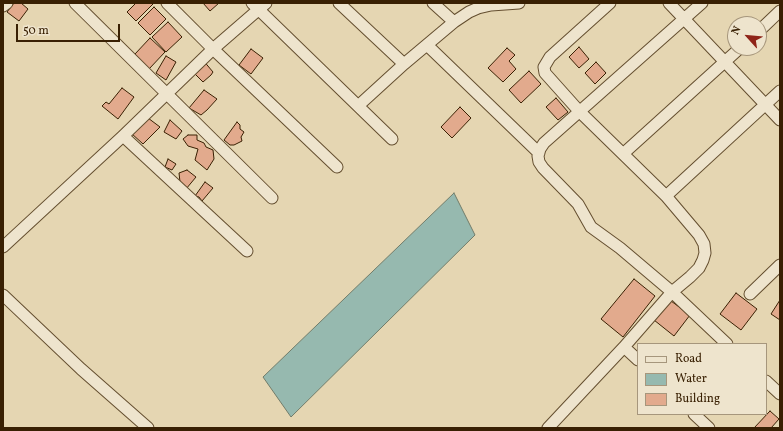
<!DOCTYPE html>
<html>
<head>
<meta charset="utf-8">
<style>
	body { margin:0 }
	#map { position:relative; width:783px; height:431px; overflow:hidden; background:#e5d6b2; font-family:Vollkorn,serif }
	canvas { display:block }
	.frame { position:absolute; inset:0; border:4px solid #392003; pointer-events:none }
	.legend { position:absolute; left:637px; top:343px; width:130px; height:72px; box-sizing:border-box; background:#eee4cd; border:1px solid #a6967c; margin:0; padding:5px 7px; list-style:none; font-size:12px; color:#392003 }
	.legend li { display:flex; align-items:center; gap:8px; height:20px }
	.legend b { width:20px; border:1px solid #a6967c }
	.north { position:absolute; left:727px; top:16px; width:40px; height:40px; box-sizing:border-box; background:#eee4cd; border:1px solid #a6967c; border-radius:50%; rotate:297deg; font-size:11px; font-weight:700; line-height:16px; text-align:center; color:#392003 }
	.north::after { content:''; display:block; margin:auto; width:14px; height:18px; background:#8f2418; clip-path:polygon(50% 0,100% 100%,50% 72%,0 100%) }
	.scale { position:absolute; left:16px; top:24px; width:104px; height:18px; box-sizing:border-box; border:2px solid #392003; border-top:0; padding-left:5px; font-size:12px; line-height:14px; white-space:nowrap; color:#392003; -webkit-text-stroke:3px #eee4cd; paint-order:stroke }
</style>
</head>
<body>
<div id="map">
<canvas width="783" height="431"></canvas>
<div class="frame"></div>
<ul class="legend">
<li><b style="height:5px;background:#eee4cd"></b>Road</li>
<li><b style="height:11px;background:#96b9af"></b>Water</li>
<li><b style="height:11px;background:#e2aa8d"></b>Building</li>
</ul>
<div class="north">N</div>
<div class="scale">50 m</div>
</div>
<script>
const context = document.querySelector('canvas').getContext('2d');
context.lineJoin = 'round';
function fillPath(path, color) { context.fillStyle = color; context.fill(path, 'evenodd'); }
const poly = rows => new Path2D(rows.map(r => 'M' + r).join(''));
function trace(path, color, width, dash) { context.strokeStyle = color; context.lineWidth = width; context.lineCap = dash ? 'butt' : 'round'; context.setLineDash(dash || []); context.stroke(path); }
const water = poly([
	[454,193,475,235,291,417,263,377,454,193]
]);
fillPath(water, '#96b9af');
trace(water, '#717c6a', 1);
const building = poly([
	[14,3,21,3,28,9,19,21,7,12,14,3],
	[136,3,151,3,153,4,136,21,127,12,136,3],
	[203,3,219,3,210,11,203,3],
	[154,7,166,19,150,35,138,23,154,7],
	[168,22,182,37,166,52,152,37,168,22],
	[150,38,165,52,149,69,135,54,150,38],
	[579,47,589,59,579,68,569,57,579,47],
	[507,48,515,55,509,61,516,69,503,82,488,68,507,48],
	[251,49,263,58,251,74,239,65,251,49],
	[166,56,176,62,166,80,156,73,166,56],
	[202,59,213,72,211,75,203,82,193,72,202,59],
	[596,62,606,73,595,84,585,73,596,62],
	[529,71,541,84,521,103,509,90,529,71],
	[122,88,134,97,118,119,102,106,106,102,109,104,122,88],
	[204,90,217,99,207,110,201,115,189,108,204,90],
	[556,98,568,112,558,120,546,107,556,98],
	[460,107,471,118,452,138,441,127,460,107],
	[148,118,160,127,143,144,131,133,148,118],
	[170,120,182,131,176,139,164,132,170,120],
	[237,122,240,125,240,129,244,132,241,137,242,141,234,145,230,145,224,140,237,122],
	[188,135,197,135,197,140,204,143,206,147,213,150,214,159,207,170,195,160,198,149,188,146,183,139,188,135],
	[168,159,176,164,172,170,165,167,168,159],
	[187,170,196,177,186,189,180,182,179,173,187,170],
	[205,182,213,188,202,201,199,197,195,196,205,182],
	[634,279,655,296,623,337,601,319,634,279],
	[736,293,757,309,741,330,720,314,736,293],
	[667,298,690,315,674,336,654,320,667,298],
	[780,300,780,320,771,314,780,300],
	[770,411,779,419,771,428,754,428,770,411]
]);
fillPath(building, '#e2aa8d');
trace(building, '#392003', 1);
const street = poly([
	[75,3,272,198],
	[167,3,213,49,337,167],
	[252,3,392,139],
	[339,3,404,64],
	[433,3,454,22],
	[669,3,780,120],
	[702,3,544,143,540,149,538,156,539,162,543,168,578,204,591,227,620,248,672,292,727,344],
	[3,6,7,3],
	[759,31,780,11],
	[427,45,539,153],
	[358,106,404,64,454,22,469,12,478,8,491,5,519,3],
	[123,136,247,251],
	[624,153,740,48],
	[666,196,780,91],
	[3,247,123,136,213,49,266,3],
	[750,294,780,265],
	[3,295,81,369,148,428],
	[624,347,638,360],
	[766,381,780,394],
	[694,414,709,428],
	[548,428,624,347,672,292,690,277,699,268,703,260,705,253,704,244,699,235,666,196,579,111,545,73,544,67,550,57,610,3]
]);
trace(street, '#644e2f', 13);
trace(street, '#eee4cd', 11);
</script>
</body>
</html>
